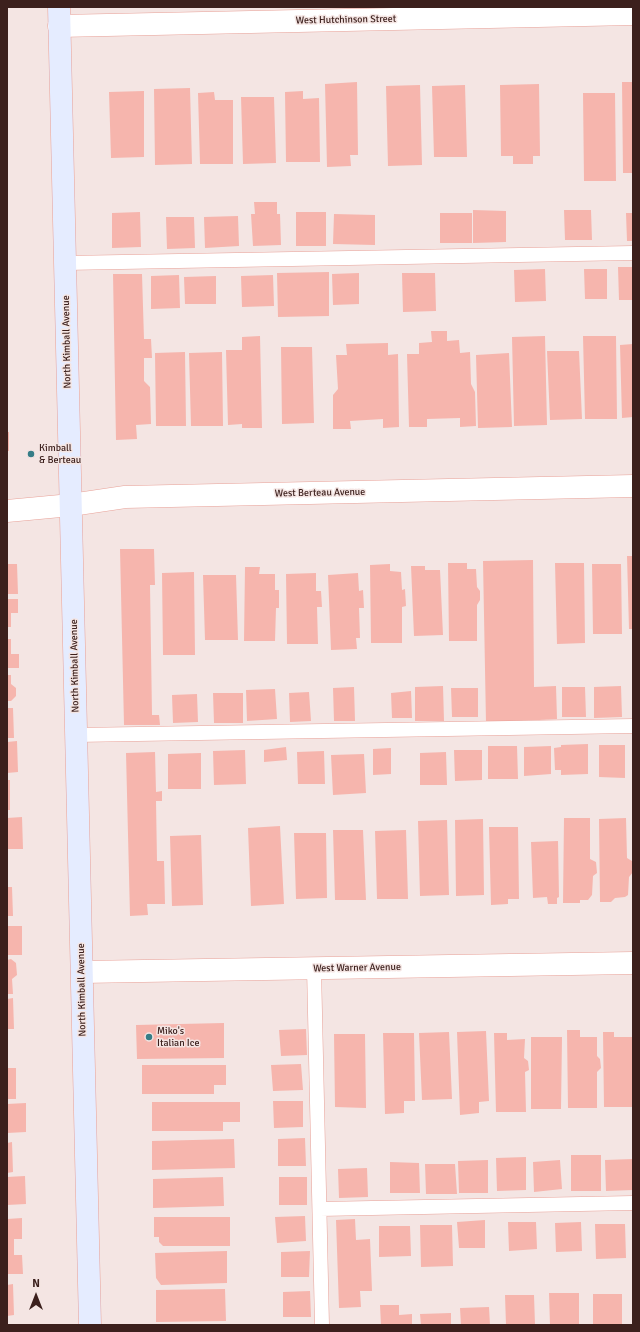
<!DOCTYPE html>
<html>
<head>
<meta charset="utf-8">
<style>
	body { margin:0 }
	#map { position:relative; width:640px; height:1332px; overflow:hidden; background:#f4e5e3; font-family:Signika,sans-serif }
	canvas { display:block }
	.frame { position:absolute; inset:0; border:8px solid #3c201d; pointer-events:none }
	.north { position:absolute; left:16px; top:1276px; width:40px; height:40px; -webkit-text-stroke:3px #f4e5e3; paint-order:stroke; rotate:0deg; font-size:11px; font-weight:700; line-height:16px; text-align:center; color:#3c201d }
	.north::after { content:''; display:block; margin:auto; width:14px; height:18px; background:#3c201d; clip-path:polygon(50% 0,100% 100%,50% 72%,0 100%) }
</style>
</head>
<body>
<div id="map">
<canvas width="640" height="1332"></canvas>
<div class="frame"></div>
<div class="north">N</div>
</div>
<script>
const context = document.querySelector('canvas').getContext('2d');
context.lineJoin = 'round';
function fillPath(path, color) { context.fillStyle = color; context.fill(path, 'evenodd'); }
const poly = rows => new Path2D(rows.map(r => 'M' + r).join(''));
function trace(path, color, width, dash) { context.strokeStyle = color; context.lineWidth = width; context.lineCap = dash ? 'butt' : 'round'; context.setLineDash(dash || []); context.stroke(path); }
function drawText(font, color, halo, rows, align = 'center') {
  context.font = font + ' Signika,sans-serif'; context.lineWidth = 3; context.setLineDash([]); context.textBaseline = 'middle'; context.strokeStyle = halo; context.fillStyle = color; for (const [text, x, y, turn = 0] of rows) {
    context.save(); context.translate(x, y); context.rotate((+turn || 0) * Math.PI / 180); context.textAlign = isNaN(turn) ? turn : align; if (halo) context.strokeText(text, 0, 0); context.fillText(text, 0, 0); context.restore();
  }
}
fillPath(poly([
	[357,82,358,155,350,155,351,166,327,167,325,84],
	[622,82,633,82,633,173,623,173],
	[539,84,540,156,533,156,533,164,513,164,513,156,501,156,500,85],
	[420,85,422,165,388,166,386,86],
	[465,85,467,157,434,157,432,86],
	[190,88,192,164,155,165,154,89],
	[144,91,144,157,111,158,109,92],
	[303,91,303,99,319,98,320,162,286,162,285,92],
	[214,92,215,100,233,100,233,164,200,164,198,93],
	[583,93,615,93,616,181,584,181],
	[241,97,274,97,276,163,243,164],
	[254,202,277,202,277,214,280,214,281,245,253,246,251,214,255,214],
	[473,210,506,211,506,242,473,243],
	[564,210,591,210,592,240,565,240],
	[140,212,141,247,112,248,112,213],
	[296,212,326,212,326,246,296,246],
	[440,213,472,213,472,243,440,243],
	[626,213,633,213,633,241,627,241],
	[334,214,375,215,375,245,333,244],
	[238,216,239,246,205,248,204,217],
	[166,217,194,217,195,248,167,249],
	[618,267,633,267,633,300,619,300],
	[545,269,546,301,515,302,514,270],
	[584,269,607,269,607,299,585,299],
	[329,272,329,316,278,317,277,273],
	[359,273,359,304,333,305,332,274],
	[402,273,435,273,436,311,403,312],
	[113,274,142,274,144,339,151,339,152,358,144,358,144,381,150,387,151,424,136,425,137,439,116,440],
	[179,275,180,308,151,309,151,276],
	[273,275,274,306,242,307,241,276],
	[216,276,216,304,185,304,184,277],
	[431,331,447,331,447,341,459,340,460,353,470,352,471,384,475,392,476,426,460,427,460,418,427,419,427,427,409,427,407,354,419,354,419,343,432,342],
	[260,336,262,428,242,428,242,424,228,425,226,350,242,350,242,337],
	[545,336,547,425,514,426,512,337],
	[583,336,616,336,617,419,585,419],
	[388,343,388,355,398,354,399,427,383,428,383,419,350,421,351,429,333,429,333,395,338,389,336,355,347,355,346,344],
	[633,344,633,417,622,418,620,345],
	[281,347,312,347,314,423,282,424],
	[547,351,579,351,582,419,550,420],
	[185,352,186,426,156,426,155,353],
	[222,352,223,426,191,426,189,353],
	[509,353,512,427,478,428,476,355],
	[7,432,9,432,9,451,7,451],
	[120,549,154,549,155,585,150,585,152,715,159,715,160,725,124,725],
	[627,556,633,556,633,629,629,629],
	[533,560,534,687,556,686,557,719,486,723,483,561],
	[448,563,467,563,467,569,476,569,477,587,480,591,480,600,477,605,477,641,449,641],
	[555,563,584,563,585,643,557,644],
	[7,564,17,564,18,594,7,594],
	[390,564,390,571,401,572,402,590,405,589,406,606,402,607,402,643,371,643,370,565],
	[592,564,621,564,622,634,593,634],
	[411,566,425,566,425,570,440,570,443,635,414,636],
	[245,567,260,567,259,574,275,574,275,590,279,590,279,608,276,608,275,641,244,641],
	[194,572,195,655,163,655,162,573],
	[316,573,316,591,321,591,322,607,317,607,318,644,287,644,286,574],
	[358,573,359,591,363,590,364,608,359,608,360,638,356,638,357,649,331,650,328,575],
	[203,575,236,575,238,640,205,640],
	[7,599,18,599,18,613,11,613,11,627,7,627],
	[7,639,11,639,11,654,19,654,19,668,7,668],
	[7,675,11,675,11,684,16,688,16,696,11,701,7,701],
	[443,686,444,721,415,721,415,687],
	[621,686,622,717,594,718,594,687],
	[354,687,355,721,334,721,333,688],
	[562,687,585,687,586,717,562,717],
	[451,688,478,688,478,717,452,717],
	[275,689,277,719,247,721,246,690],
	[411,691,412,718,392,718,391,693],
	[309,692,311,721,290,722,289,693],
	[213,693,243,693,243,723,214,723],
	[197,694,198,722,173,723,172,695],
	[7,708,13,708,14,738,7,738],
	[17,741,18,772,7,773,7,742],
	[588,744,588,774,561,775,561,770,555,770,554,748,561,747,561,745],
	[599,745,625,745,625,778,599,777],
	[488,746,517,746,518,779,488,779],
	[551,746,551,774,524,776,524,747],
	[286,747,287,760,264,762,264,750],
	[391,748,391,774,373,775,373,749],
	[245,750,246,784,214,785,213,751],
	[454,750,482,750,482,780,455,781],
	[324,751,325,784,298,784,297,752],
	[155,752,156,792,162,791,162,801,156,801,157,861,164,861,165,904,147,904,148,915,130,916,126,753],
	[446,752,447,785,420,785,420,753],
	[201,753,201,789,168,789,168,754],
	[364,754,366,793,333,795,331,755],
	[7,780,10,780,10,810,7,810],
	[22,817,23,849,7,849,7,818],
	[564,818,590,818,590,859,596,862,597,873,593,876,592,895,588,900,580,900,580,903,563,903],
	[626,818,627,858,632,861,633,872,629,877,628,895,625,897,615,898,611,902,600,902,599,819],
	[483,819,484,895,456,896,455,820],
	[447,820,449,895,420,896,418,821],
	[280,826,284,904,251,906,248,828],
	[489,827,518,827,519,899,508,899,508,904,491,905],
	[333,830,363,830,366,900,335,900],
	[406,830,408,899,377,899,375,831],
	[294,833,326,833,327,898,296,899],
	[201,835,203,905,172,906,170,836],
	[558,841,559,897,557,898,557,904,548,904,547,897,533,898,531,842],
	[7,887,12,887,13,916,7,916],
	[7,926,22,926,22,955,7,955],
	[11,959,16,963,17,975,12,979,13,994,7,994,7,960],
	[13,998,14,1029,7,1029,7,999],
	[224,1023,224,1058,137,1059,136,1025],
	[306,1029,307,1055,281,1056,279,1030],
	[567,1030,580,1030,580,1037,597,1037,597,1056,600,1059,601,1068,597,1072,597,1108,568,1108],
	[486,1031,489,1101,479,1102,479,1113,460,1115,457,1032],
	[449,1032,452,1099,422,1100,419,1033],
	[603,1032,614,1032,614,1037,632,1037,633,1107,604,1107],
	[383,1033,414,1033,415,1101,404,1101,404,1113,385,1114],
	[494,1033,507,1033,507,1040,525,1039,524,1058,528,1061,529,1070,525,1072,526,1112,496,1112],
	[334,1034,365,1034,366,1108,335,1107],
	[531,1037,562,1037,561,1109,531,1109],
	[301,1064,303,1090,273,1091,271,1065],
	[142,1065,226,1065,226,1085,214,1085,214,1094,142,1094],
	[7,1068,16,1068,16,1099,7,1099],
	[273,1101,303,1101,303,1127,274,1128],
	[152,1102,240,1102,240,1122,223,1122,223,1131,152,1131],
	[26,1103,26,1132,7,1133,7,1104],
	[305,1138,306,1166,278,1166,278,1139],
	[234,1139,235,1168,152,1170,152,1141],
	[12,1142,13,1172,7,1173,7,1143],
	[571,1155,601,1155,601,1191,571,1191],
	[526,1157,526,1190,497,1191,496,1158],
	[633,1159,633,1190,606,1191,605,1160],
	[488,1160,488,1193,459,1193,458,1161],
	[560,1160,562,1189,534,1192,533,1162],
	[390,1162,419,1163,420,1193,390,1193],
	[425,1164,455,1164,457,1194,426,1194],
	[367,1168,368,1197,339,1198,338,1169],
	[25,1176,26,1204,7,1205,7,1177],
	[223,1177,224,1206,153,1208,153,1179],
	[279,1177,307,1177,307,1205,279,1205],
	[305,1216,306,1241,277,1243,275,1217],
	[154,1217,230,1217,230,1246,163,1246,159,1242,159,1237,154,1237],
	[22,1218,22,1239,14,1239,14,1255,22,1255,23,1274,7,1274,7,1219],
	[355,1219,356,1240,370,1239,372,1291,360,1291,361,1307,339,1308,336,1220],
	[485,1220,485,1248,459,1248,457,1222],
	[508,1222,536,1222,537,1249,509,1251],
	[581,1222,582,1251,556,1252,555,1223],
	[595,1224,625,1224,626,1258,596,1259],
	[420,1225,452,1225,453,1266,421,1267],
	[379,1226,410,1226,411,1256,379,1257],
	[227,1251,227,1283,161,1285,156,1278,155,1253],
	[310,1251,309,1277,281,1277,281,1252],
	[13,1284,14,1315,7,1316,7,1285],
	[225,1289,226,1321,156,1322,156,1290],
	[310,1291,311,1317,283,1317,283,1292],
	[549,1293,579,1293,579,1325,550,1325],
	[593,1294,622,1294,622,1325,593,1325],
	[505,1295,534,1295,535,1325,506,1325],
	[380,1305,399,1305,399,1315,412,1314,412,1325,381,1325],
	[489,1307,490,1325,461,1325,460,1308],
	[451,1313,451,1325,421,1325,420,1314]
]), '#f6b5ad');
const lane = poly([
	[65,263,633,253],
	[76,735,633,726],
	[314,968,322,1325],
	[320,1209,633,1203]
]);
const street = poly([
	[59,26,633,14],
	[7,511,71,505,125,497,633,486],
	[82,972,633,963]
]);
const secondary = poly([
	[59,7,90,1325]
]);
trace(lane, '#e8a198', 15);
trace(street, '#e8a198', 23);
trace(secondary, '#e8a198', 23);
trace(lane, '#fff', 14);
trace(street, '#fff', 22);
trace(secondary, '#e5ecff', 22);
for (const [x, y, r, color] of [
	[31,454,4,"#367d87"],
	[149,1037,4,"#367d87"]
]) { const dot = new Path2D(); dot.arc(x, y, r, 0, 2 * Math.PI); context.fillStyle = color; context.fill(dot); trace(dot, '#f4e5e3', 1.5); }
drawText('10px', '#3c201d', '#f4e5e3', [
	["West Hutchinson Street",346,20,-1],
	["North Kimball Avenue",67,342,-91],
	["West Berteau Avenue",320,493,-1],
	["North Kimball Avenue",75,666,-91],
	["West Warner Avenue",357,968,-1],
	["North Kimball Avenue",82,990,-91]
]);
drawText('10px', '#3c201d', '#f4e5e3', [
	["Kimball",39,448],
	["& Berteau",39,460],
	["Miko's",157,1031],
	["Italian Ice",157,1043]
], 'left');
</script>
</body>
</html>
